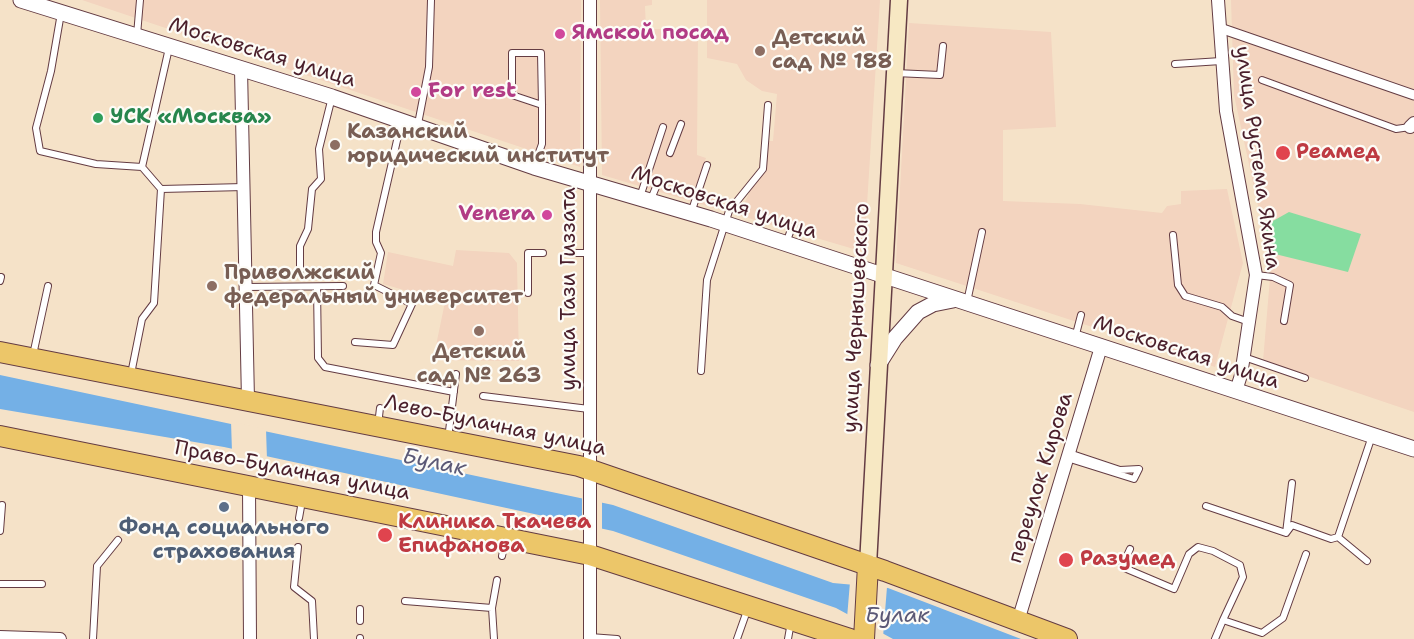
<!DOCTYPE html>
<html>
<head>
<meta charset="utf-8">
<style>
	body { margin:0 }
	canvas { display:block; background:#f5e2c8 }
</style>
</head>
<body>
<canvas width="1414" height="639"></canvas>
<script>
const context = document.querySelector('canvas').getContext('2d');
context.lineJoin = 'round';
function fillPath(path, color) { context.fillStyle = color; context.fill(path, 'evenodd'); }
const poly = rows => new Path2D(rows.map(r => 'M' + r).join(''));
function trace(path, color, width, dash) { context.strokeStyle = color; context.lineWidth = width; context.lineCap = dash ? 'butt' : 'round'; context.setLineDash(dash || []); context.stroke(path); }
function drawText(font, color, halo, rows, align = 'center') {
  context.font = font + ' "Shantell Sans",sans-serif'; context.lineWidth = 4.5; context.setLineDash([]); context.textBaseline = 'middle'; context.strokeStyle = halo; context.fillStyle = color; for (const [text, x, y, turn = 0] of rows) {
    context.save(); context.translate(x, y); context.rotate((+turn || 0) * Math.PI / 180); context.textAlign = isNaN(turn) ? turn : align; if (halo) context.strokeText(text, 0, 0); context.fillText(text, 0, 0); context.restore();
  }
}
fillPath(poly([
	[82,0,581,0,580,167],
	[600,0,652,0,652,5,645,6,646,29,698,29,697,155,706,158,694,192,743,207,763,159,767,141,773,141,777,94,762,91,746,80,737,64,707,58,707,0,880,0,864,252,602,175],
	[1231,0,1414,0,1414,412,1263,361,1271,266,1234,95],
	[909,23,1051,32,1056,127,1003,130,1003,201,1080,204,1162,213,1167,206,1181,204,1181,191,1227,189,1243,263,1215,367,896,263],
	[456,250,509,253,517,263,519,361,433,360,445,302,383,284,388,252,453,266]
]), '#f3d4bf');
fillPath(poly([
	[1289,212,1361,234,1348,272,1271,253,1264,226]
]), '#86dda0');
fillPath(poly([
	[0,375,613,505,833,583,888,588,1021,639,893,639,836,608,613,531,224,447,0,409]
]), '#74b0e6');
fillPath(poly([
	[231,421,266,429,267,460,232,452],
	[582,494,602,499,602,531,582,527],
	[850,582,887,587,883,637,847,618]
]), '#f5e2c8');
const service = poly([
	[61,13,51,71,36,128,40,151,96,164,142,167,161,189,154,303,142,319,131,374],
	[137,35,140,0],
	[1175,64,1221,61],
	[895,73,940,75,943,46],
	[1262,80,1396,129,1410,127],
	[418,124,429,67,431,0],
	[670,153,681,124],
	[534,166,542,144,542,105,541,53,512,53,512,95,542,105],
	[142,167,169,48],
	[161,189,244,187],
	[640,197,663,127],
	[651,199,659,180],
	[691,213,707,165],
	[1173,235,1178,285,1185,296,1222,307,1232,316,1249,322],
	[786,243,792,227],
	[570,253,590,253],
	[300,273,300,246,308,229,312,189,321,179,319,149,332,97],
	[1256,275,1273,277,1290,285,1284,321],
	[0,281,1,277],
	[246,287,343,286],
	[317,287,318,358,325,367,454,392],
	[528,293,528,253,543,253],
	[967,302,982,232],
	[1075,338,1081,315],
	[355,342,393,345,412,304,374,285,381,253,376,242,376,232,401,123],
	[33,355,48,286],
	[1244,357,1305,378],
	[701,371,707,280,729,211,763,169,768,105],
	[483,396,589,409],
	[378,425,380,408],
	[448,439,456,374],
	[1067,458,1134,479,1139,469,1120,470,1069,453],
	[1206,506,1286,533,1292,525,1331,539,1338,537,1372,436],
	[299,518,302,501],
	[0,531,2,505],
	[1286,533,1292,483],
	[1338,537,1367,561],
	[298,547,294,587,312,601,314,639],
	[1130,549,1122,567,1174,589,1189,554,1198,547,1213,551,1240,565,1243,577,1223,620],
	[502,556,505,542],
	[0,584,42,584],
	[405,601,492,608],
	[360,621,360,609],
	[590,637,617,639],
	[93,639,97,566,118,540],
	[360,639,360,638],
	[494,639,492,608,497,580],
	[737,639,748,608],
	[788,639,791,622],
	[1215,639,1223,620,1262,633,1283,618,1306,554]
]);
const pedestrian = poly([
	[1220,28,1414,95]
]);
const minor = poly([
	[1218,0,1226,111,1256,275,1241,375,1236,391],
	[241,69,248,400],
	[1410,127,1414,123],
	[249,487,250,639],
	[1018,621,1101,347],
	[0,637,60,639],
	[590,639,590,0]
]);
const tertiary = poly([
	[21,0,332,97,534,167,711,219,1414,449],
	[878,365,895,338,918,312,933,304,953,300]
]);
const secondary = poly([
	[868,565,899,0]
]);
const primary = poly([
	[0,352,579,466,885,571,1067,639],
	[0,436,590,555,850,639],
	[864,639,868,565]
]);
trace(service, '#643c43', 8);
trace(pedestrian, '#643c43', 11);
trace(minor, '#643c43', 14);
trace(tertiary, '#643c43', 17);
trace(secondary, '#643c43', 19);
trace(primary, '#643c43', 22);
trace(service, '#fff', 6);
trace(pedestrian, '#fff', 9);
trace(minor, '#fff', 12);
trace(tertiary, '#fff', 15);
trace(secondary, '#f7e8c3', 16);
trace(primary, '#ecc669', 20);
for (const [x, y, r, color] of [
	[560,34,6,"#d1479c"],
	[760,51,6,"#8d6e63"],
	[416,92,6,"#d1479c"],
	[98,118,6,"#2e9e5b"],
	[335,145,6,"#8d6e63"],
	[1283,153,8,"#e0444e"],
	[547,215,6,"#d1479c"],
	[212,286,6,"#8d6e63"],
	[479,331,6,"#8d6e63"],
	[224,507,6,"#5c6f8a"],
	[385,535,8,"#e0444e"],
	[1066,560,8,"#e0444e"]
]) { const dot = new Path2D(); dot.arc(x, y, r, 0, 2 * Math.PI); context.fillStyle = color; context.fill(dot); trace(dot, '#fdfcf7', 2); }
drawText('bold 21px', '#b23c85', '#fdfcf7', [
	["Ямской посад",572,34],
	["For rest",428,92],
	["Venera",535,215,"right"]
], 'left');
drawText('bold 21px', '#785e54', '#fdfcf7', [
	["Детский",772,39],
	["сад № 188",772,63],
	["Казанский",347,133],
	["юридический институт",347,157],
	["Приволжский",224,274],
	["федеральный университет",224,298],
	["Детский",479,353,"center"],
	["сад № 263",479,377,"center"]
], 'left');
drawText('21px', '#4a1f2b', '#fdfcf7', [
	["Московская улица",262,53,17],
	["улица Рустема Яхина",1257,158,82],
	["Московская улица",724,203,18],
	["улица Тази Гиззата",570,289,-90],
	["улица Чернышевского",857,318,-87],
	["Московская улица",1186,353,18],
	["Лево-Булачная улица",495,426,12],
	["Право-Булачная улица",292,471,11],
	["переулок Кирова",1041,478,-73]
]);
drawText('bold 21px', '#27864d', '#fdfcf7', [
	["УСК «Москва»",110,118]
], 'left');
drawText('bold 21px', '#be3a42', '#fdfcf7', [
	["Реамед",1296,153],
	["Клиника Ткачева",398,523],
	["Епифанова",398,547],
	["Разумед",1080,560]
], 'left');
drawText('bold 21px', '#4e5e75', '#fdfcf7', [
	["Фонд социального",224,529],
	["страхования",224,553]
]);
drawText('italic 22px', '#5b5976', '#fdfcf7', [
	["Булак",434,463,12],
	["Булак",897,616]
]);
</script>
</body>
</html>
